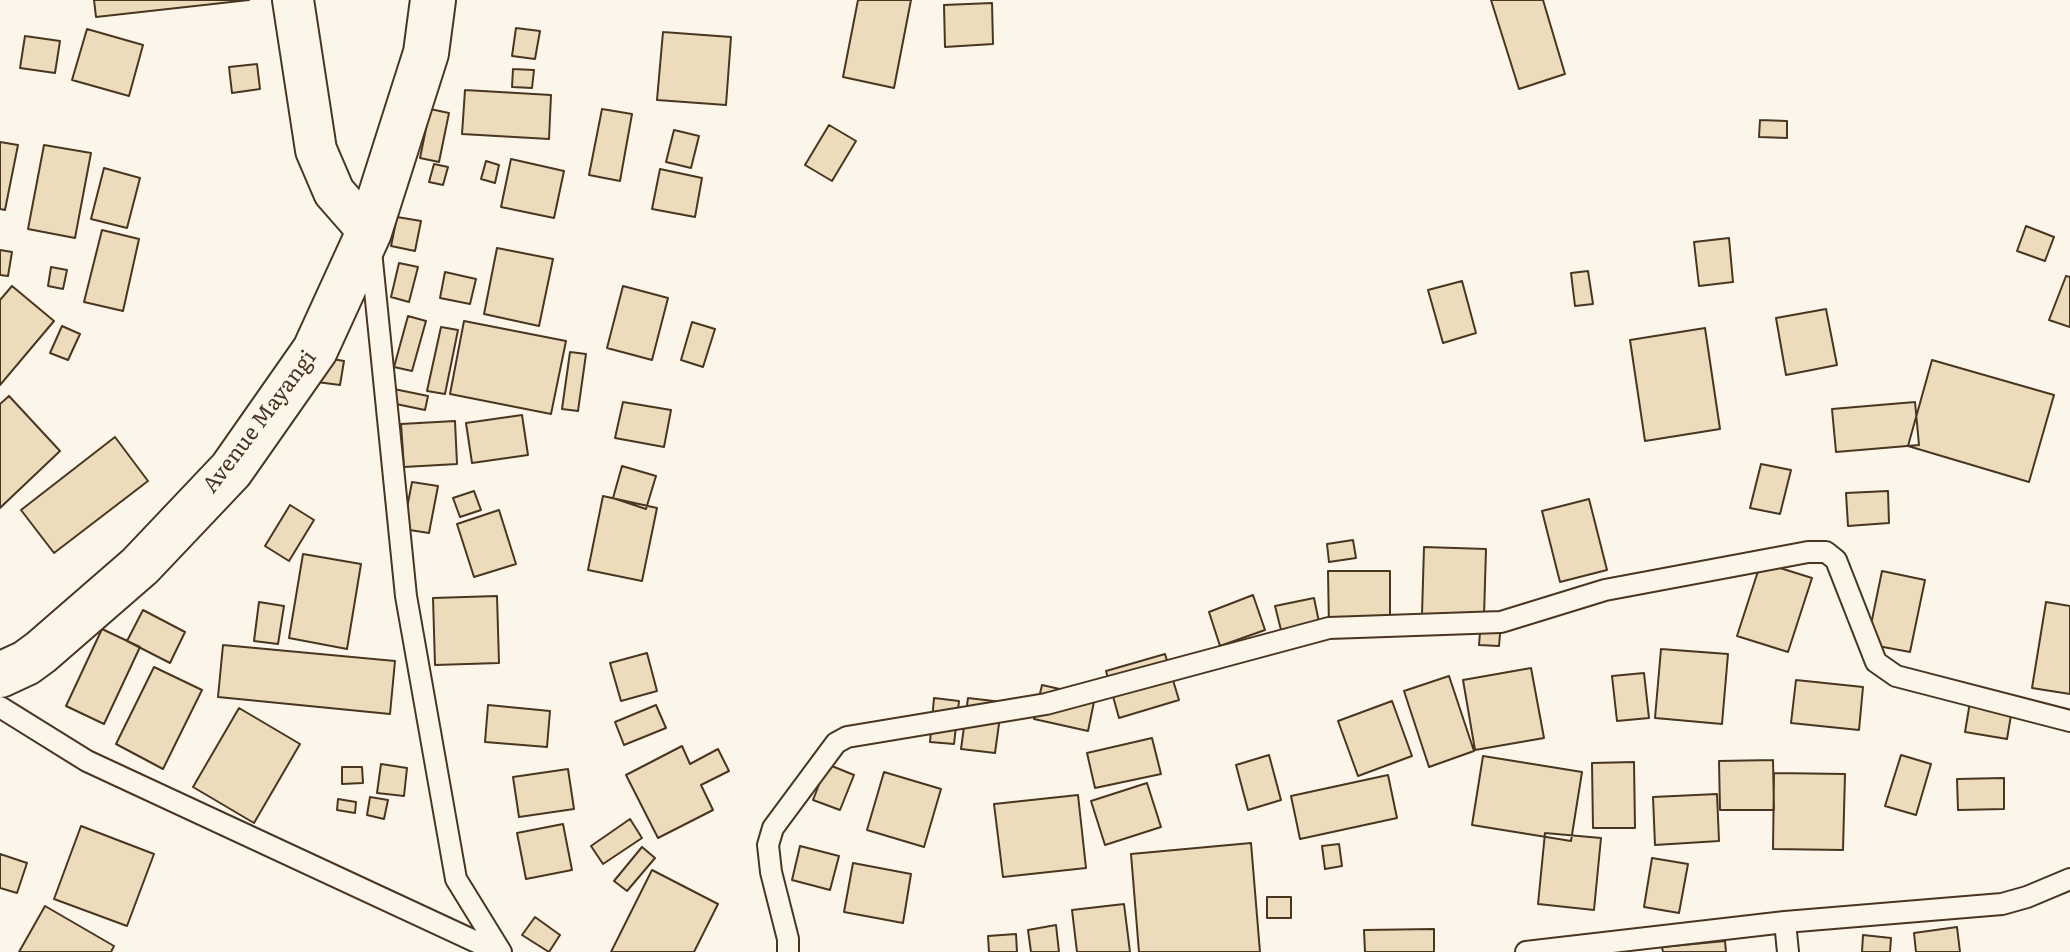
<!DOCTYPE html>
<html>
<head>
<meta charset="utf-8">
<style>
	body { margin:0 }
	canvas { display:block; background:#fbf6e9 }
</style>
</head>
<body>
<canvas width="2070" height="952"></canvas>
<script>
const context = document.querySelector('canvas').getContext('2d');
context.lineJoin = 'round';
function fillPath(path, color) { context.fillStyle = color; context.fill(path, 'evenodd'); }
const poly = rows => new Path2D(rows.map(r => 'M' + r).join(''));
function trace(path, color, width, dash) { context.strokeStyle = color; context.lineWidth = width; context.lineCap = dash ? 'butt' : 'round'; context.setLineDash(dash || []); context.stroke(path); }
function drawText(font, color, halo, rows, align = 'center') {
  context.font = font + ' Literata,serif'; context.lineWidth = 6; context.setLineDash([]); context.textBaseline = 'middle'; context.strokeStyle = halo; context.fillStyle = color; for (const [text, x, y, turn = 0] of rows) {
    context.save(); context.translate(x, y); context.rotate((+turn || 0) * Math.PI / 180); context.textAlign = isNaN(turn) ? turn : align; if (halo) context.strokeText(text, 0, 0); context.fillText(text, 0, 0); context.restore();
  }
}
const building = poly([
	[94,0,249,0,96,17,94,0],
	[858,0,911,0,894,88,843,77,858,0],
	[1491,0,1543,0,1565,74,1519,89,1491,0],
	[992,3,993,44,945,47,944,5,992,3],
	[516,28,540,31,535,59,512,56,516,28],
	[87,29,143,45,129,96,72,80,87,29],
	[663,32,731,37,726,105,657,100,663,32],
	[25,36,60,41,55,73,20,68,25,36],
	[257,64,260,89,232,93,229,67,257,64],
	[513,69,534,70,532,88,512,87,513,69],
	[465,90,551,95,549,139,462,134,465,90],
	[430,109,449,113,439,162,420,158,430,109],
	[602,109,632,114,620,181,589,175,602,109],
	[1760,120,1787,121,1787,138,1759,137,1760,120],
	[829,125,856,141,832,181,805,165,829,125],
	[674,130,699,136,691,168,666,162,674,130],
	[0,142,18,145,5,210,0,209,0,142],
	[44,145,91,153,75,238,28,229,44,145],
	[511,159,564,171,554,218,501,207,511,159],
	[486,161,499,165,495,183,481,179,486,161],
	[434,164,448,167,443,185,429,182,434,164],
	[104,168,140,178,127,228,91,219,104,168],
	[660,169,702,178,695,217,652,209,660,169],
	[397,217,421,221,415,251,391,246,397,217],
	[2026,226,2054,237,2045,261,2017,251,2026,226],
	[102,230,139,239,123,311,84,302,102,230],
	[1729,238,1733,282,1699,286,1694,242,1729,238],
	[497,248,553,259,539,326,484,314,497,248],
	[0,250,12,252,8,276,0,275,0,250],
	[399,263,418,267,409,302,391,297,399,263],
	[51,267,67,270,63,289,48,286,51,267],
	[1588,271,1593,304,1575,306,1571,273,1588,271],
	[445,272,476,279,470,304,440,298,445,272],
	[2066,276,2070,277,2070,327,2049,320,2066,276],
	[1462,281,1476,333,1443,343,1428,290,1462,281],
	[12,286,54,321,0,385,0,300,12,286],
	[623,286,668,298,652,360,607,348,623,286],
	[1826,309,1837,365,1786,375,1776,318,1826,309],
	[408,316,426,321,412,371,394,367,408,316],
	[464,321,566,341,551,414,450,394,464,321],
	[692,322,715,329,703,367,681,360,692,322],
	[62,326,80,334,68,360,50,353,62,326],
	[441,327,458,330,445,394,427,391,441,327],
	[1705,328,1720,429,1645,441,1630,340,1705,328],
	[570,352,586,354,578,411,562,409,570,352],
	[321,357,344,361,340,385,317,382,321,357],
	[1932,360,2054,395,2029,482,1908,446,1932,360],
	[394,389,428,396,425,410,391,403,394,389],
	[9,396,60,451,0,508,0,404,9,396],
	[623,402,671,410,664,447,615,438,623,402],
	[1915,402,1919,445,1836,452,1832,409,1915,402],
	[522,415,528,455,472,463,466,423,522,415],
	[455,421,457,464,404,467,401,424,455,421],
	[115,437,148,481,54,553,21,510,115,437],
	[1761,464,1791,470,1780,514,1750,508,1761,464],
	[622,466,656,476,646,509,613,498,622,466],
	[412,482,438,486,429,533,403,529,412,482],
	[474,491,481,510,460,517,453,498,474,491],
	[1888,491,1889,523,1848,526,1846,493,1888,491],
	[603,496,657,508,642,581,588,570,603,496],
	[1589,499,1607,570,1560,582,1542,511,1589,499],
	[290,505,314,520,289,561,265,546,290,505],
	[499,510,516,564,474,577,457,524,499,510],
	[1353,540,1356,558,1329,562,1327,544,1353,540],
	[1424,547,1486,549,1484,616,1422,615,1424,547],
	[303,554,361,564,347,649,289,638,303,554],
	[1761,562,1812,578,1788,652,1737,636,1761,562],
	[1328,571,1390,571,1390,628,1329,628,1328,571],
	[1882,571,1925,580,1910,652,1867,644,1882,571],
	[1253,595,1265,630,1220,646,1209,612,1253,595],
	[497,596,499,663,435,665,433,598,497,596],
	[1314,598,1319,622,1281,630,1275,606,1314,598],
	[259,602,284,606,278,644,254,641,259,602],
	[2046,602,2070,606,2070,694,2032,688,2046,602],
	[143,610,185,632,170,663,127,641,143,610],
	[1481,620,1501,622,1499,646,1479,645,1481,620],
	[102,629,140,647,104,724,66,706,102,629],
	[223,645,395,661,390,714,218,697,223,645],
	[1661,649,1728,654,1722,724,1655,718,1661,649],
	[647,653,657,691,621,701,610,663,647,653],
	[1165,654,1179,700,1119,718,1106,671,1165,654],
	[154,667,202,690,163,769,116,744,154,667],
	[1531,668,1544,738,1475,750,1463,680,1531,668],
	[1644,673,1649,718,1617,721,1612,676,1644,673],
	[1449,676,1474,751,1429,767,1404,691,1449,676],
	[1796,680,1863,687,1859,730,1791,723,1796,680],
	[1042,685,1095,697,1088,731,1034,719,1042,685],
	[1971,696,2013,703,2007,739,1965,732,1971,696],
	[934,698,959,701,954,744,930,742,934,698],
	[968,698,1002,702,995,753,961,749,968,698],
	[1392,701,1412,756,1358,776,1338,721,1392,701],
	[488,705,550,711,547,747,485,742,488,705],
	[656,705,666,728,624,745,615,722,656,705],
	[239,708,300,744,254,823,193,787,239,708],
	[1152,738,1161,774,1095,788,1087,753,1152,738],
	[682,746,690,764,718,749,729,771,701,785,713,810,658,838,626,775,682,746],
	[1269,755,1281,800,1248,810,1236,765,1269,755],
	[1901,755,1931,764,1916,815,1885,806,1901,755],
	[1483,756,1582,772,1571,841,1472,825,1483,756],
	[1773,760,1774,810,1720,810,1719,761,1773,760],
	[1634,762,1635,828,1593,828,1592,763,1634,762],
	[381,764,407,768,404,796,377,793,381,764],
	[827,764,854,775,840,810,813,800,827,764],
	[342,767,362,767,363,783,342,784,342,767],
	[568,769,574,809,519,817,513,777,568,769],
	[884,772,941,789,924,847,867,830,884,772],
	[1774,773,1845,774,1843,850,1773,849,1774,773],
	[1388,775,1397,818,1300,839,1291,796,1388,775],
	[2004,778,2004,809,1958,810,1957,779,2004,778],
	[1147,783,1161,827,1105,845,1091,801,1147,783],
	[1717,794,1719,841,1655,845,1653,797,1717,794],
	[1078,795,1086,868,1003,877,994,804,1078,795],
	[370,797,388,800,384,819,367,815,370,797],
	[338,799,356,802,355,813,337,810,338,799],
	[630,819,642,838,603,864,591,846,630,819],
	[563,824,572,870,526,879,517,833,563,824],
	[81,826,154,854,127,926,54,899,81,826],
	[1545,833,1601,838,1594,910,1538,904,1545,833],
	[1251,843,1260,952,1139,952,1131,854,1251,843],
	[1339,844,1342,866,1325,869,1322,846,1339,844],
	[800,846,839,856,830,890,792,880,800,846],
	[642,847,655,858,627,891,614,881,642,847],
	[0,854,27,863,17,893,0,888,0,854],
	[1652,858,1688,864,1679,913,1644,907,1652,858],
	[853,863,911,874,903,923,844,912,853,863],
	[652,870,718,904,694,952,611,952,652,870],
	[1267,897,1291,897,1291,918,1267,918,1267,897],
	[1124,904,1130,952,1077,952,1072,910,1124,904],
	[45,906,114,946,111,952,19,952,45,906],
	[535,917,560,935,549,952,522,935,535,917],
	[1056,925,1059,952,1031,952,1028,930,1056,925],
	[1957,927,1960,952,1916,952,1914,933,1957,927],
	[1434,929,1434,952,1365,952,1364,930,1434,929],
	[1016,934,1017,952,989,952,988,936,1016,934],
	[1863,935,1891,938,1890,952,1862,952,1863,935],
	[1725,941,1726,952,1663,952,1662,947,1725,941]
]);
fillPath(building, '#ecdcbc');
trace(building, '#4a3520', 2);
const lane = poly([
	[371,251,406,596,456,879,501,952],
	[0,707,87,761,498,952],
	[1785,922,1788,952],
	[788,952,788,939,771,872,768,845,773,828,836,743,847,737,1046,704,1329,628,1501,622,1605,590,1808,552,1826,552,1836,560,1876,662,1896,676,2070,721],
	[1526,952,1785,922,2002,904,2027,897,2070,879]
]);
const street = poly([
	[293,0,316,150,334,192,369,232]
]);
const secondary = poly([
	[0,675,26,663,41,652,140,566,231,470,315,350,369,232,426,53,433,0]
]);
trace(lane, '#4a3520', 24);
trace(street, '#4a3520', 44);
trace(secondary, '#4a3520', 48);
trace(lane, '#fbf6e9', 20);
trace(street, '#fbf6e9', 40);
trace(secondary, '#fbf6e9', 44);
drawText('22px', '#4a3520', '#fbf6e9', [
	["Avenue Mayangi",260,422,-53]
]);
</script>
</body>
</html>
